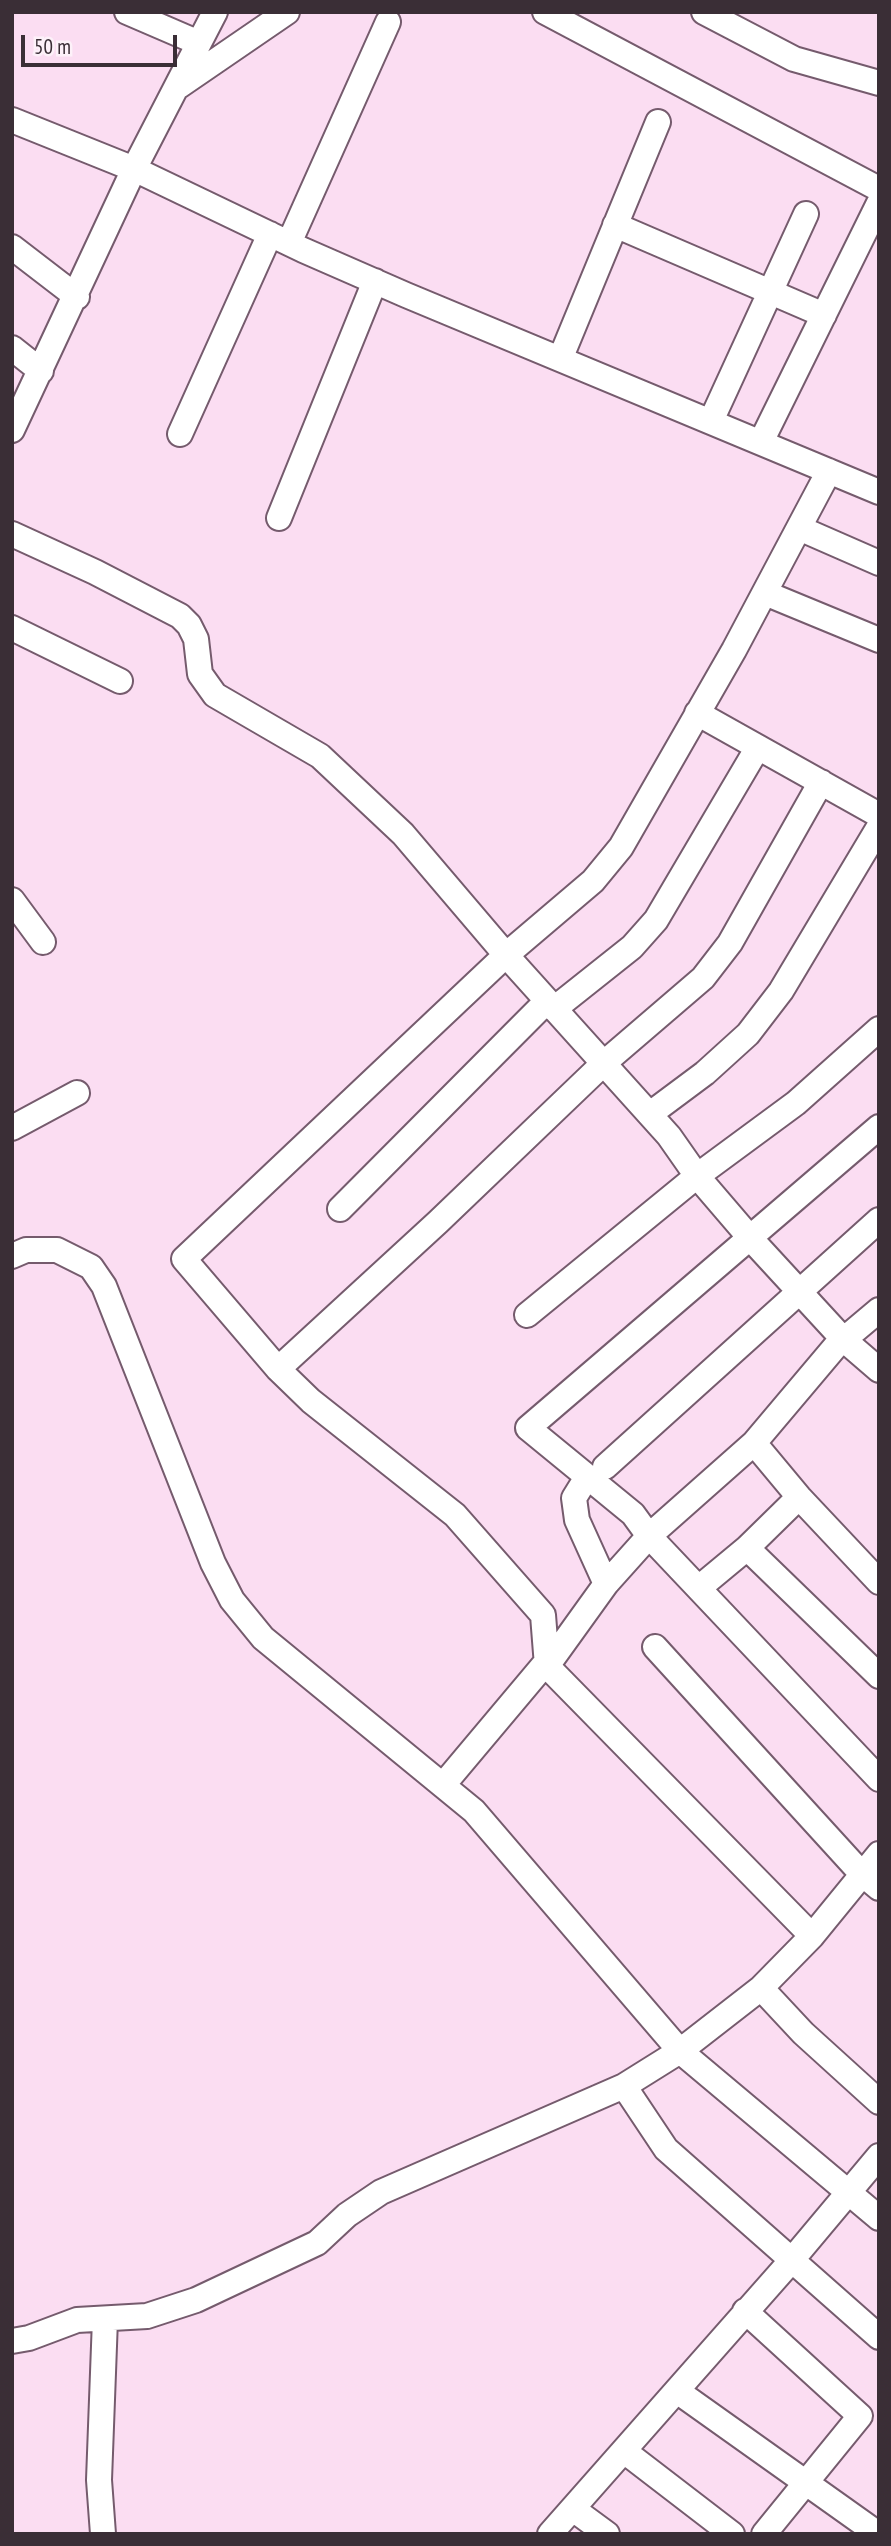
<!DOCTYPE html>
<html>
<head>
<meta charset="utf-8">
<style>
	body { margin:0 }
	#map { position:relative; width:891px; height:2546px; overflow:hidden; background:#fbddf2; font-family:"PT Sans Narrow",sans-serif }
	canvas { display:block }
	.frame { position:absolute; inset:0; border:14px solid #3a2e36; pointer-events:none }
	.scale { position:absolute; left:21px; top:35px; width:156px; height:32px; box-sizing:border-box; border:4px solid #3a2e36; border-top:0; padding-left:9px; font-size:21px; line-height:24px; white-space:nowrap; color:#3a2e36; -webkit-text-stroke:5px #fdf1f9; paint-order:stroke }
</style>
</head>
<body>
<div id="map">
<canvas width="891" height="2546"></canvas>
<div class="frame"></div>
<div class="scale">50 m</div>
</div>
<script>
const context = document.querySelector('canvas').getContext('2d');
context.lineJoin = 'round';
const poly = rows => new Path2D(rows.map(r => 'M' + r).join(''));
function trace(path, color, width, dash) { context.strokeStyle = color; context.lineWidth = width; context.lineCap = dash ? 'butt' : 'round'; context.setLineDash(dash || []); context.stroke(path); }
const minor = poly([
	[127,12,199,43],
	[545,12,879,189],
	[704,12,794,59,879,83],
	[179,86,287,12],
	[12,120,134,169,303,250,406,295,879,492],
	[615,225,824,315],
	[289,243,388,22],
	[12,247,77,297],
	[12,348,41,371],
	[561,357,658,122],
	[711,421,806,214],
	[12,430,134,169,215,12],
	[180,434,270,234],
	[761,442,879,203],
	[279,518,375,281],
	[799,528,879,563],
	[12,534,95,572,180,616,189,625,196,639,200,674,215,695,320,756,403,834,506,955,669,1136,697,1176,751,1239,843,1339,879,1370],
	[765,593,879,640],
	[12,628,120,681],
	[697,713,879,815],
	[12,900,43,942],
	[554,1009,632,947,656,920,758,747],
	[650,1114,705,1073,748,1034,781,991,879,827],
	[879,1127,528,1428,633,1514,649,1536,879,1779],
	[12,1128,77,1093],
	[340,1209,547,1001],
	[12,1256,26,1250,57,1250,91,1267,104,1286,213,1563,232,1600,263,1638,474,1811,680,2051,761,1988,803,2033,879,2102],
	[527,1315,697,1176,796,1103,879,1029],
	[278,1369,438,1222,604,1063,703,978,730,943,821,782],
	[754,1443,799,1497,879,1582],
	[605,1467,879,1220],
	[587,1477,574,1498,577,1520,606,1584],
	[747,1548,879,1676],
	[700,1587,747,1548,799,1497],
	[655,1647,861,1873,879,1888],
	[443,1785,543,1666,547,1666,606,1584,649,1536,754,1443,835,1347,879,1310],
	[812,1936,547,1666,543,1615,455,1515,311,1401,278,1369,184,1259,506,955,593,881,621,847,734,650,829,471],
	[761,1988,812,1936,879,1854],
	[624,2086,666,2149,879,2337],
	[745,2311,860,2416,764,2534],
	[12,2341,29,2338,77,2320,147,2316,196,2300,317,2243,347,2215,381,2192,624,2086,680,2051,879,2218],
	[677,2391,878,2534],
	[624,2451,732,2534],
	[573,2509,607,2534],
	[103,2534,99,2480,105,2319],
	[550,2534,791,2261,879,2156]
]);
trace(minor, '#755b6d', 28);
trace(minor, '#fff', 24);
</script>
</body>
</html>
